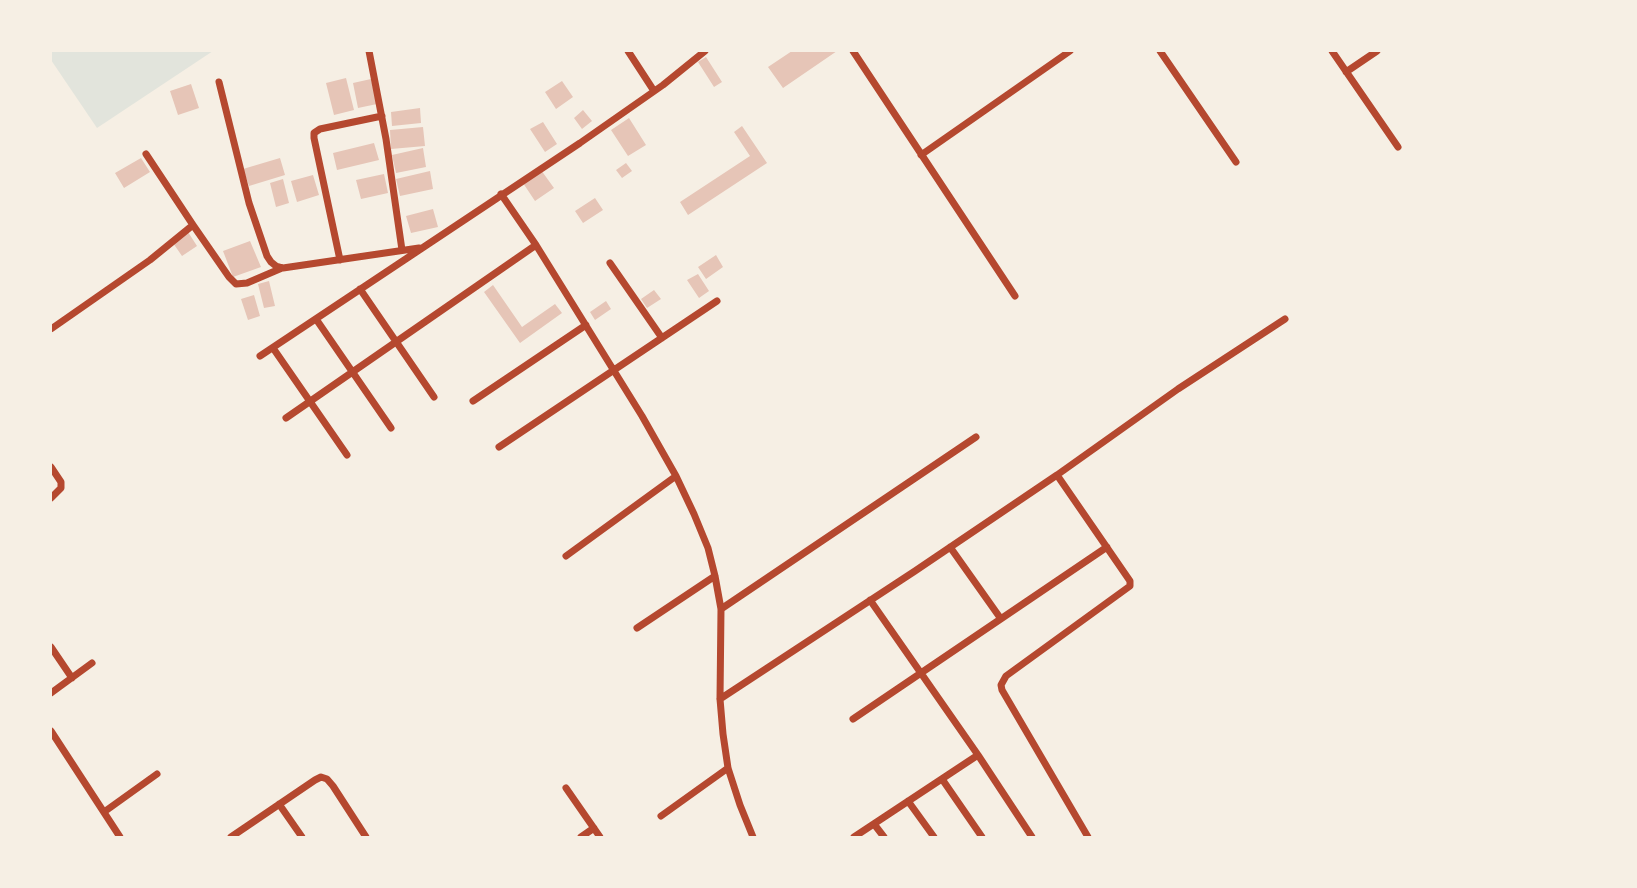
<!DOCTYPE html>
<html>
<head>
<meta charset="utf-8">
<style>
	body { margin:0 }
	#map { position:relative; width:1637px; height:888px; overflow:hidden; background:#f6efe4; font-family:Lato,sans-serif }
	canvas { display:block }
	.frame { position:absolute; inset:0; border:52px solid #f6efe4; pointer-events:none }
</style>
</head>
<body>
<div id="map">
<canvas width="1637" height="888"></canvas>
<div class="frame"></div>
</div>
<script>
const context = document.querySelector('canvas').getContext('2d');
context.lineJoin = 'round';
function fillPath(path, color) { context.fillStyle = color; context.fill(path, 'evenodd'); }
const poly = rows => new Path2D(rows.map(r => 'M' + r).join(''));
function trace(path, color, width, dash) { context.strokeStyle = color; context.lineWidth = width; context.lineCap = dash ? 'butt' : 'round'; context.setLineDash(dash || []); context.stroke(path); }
fillPath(poly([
	[51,51,213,51,97,128,51,60]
]), '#e2e4dc');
fillPath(poly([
	[792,51,837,51,783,88,768,67],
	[706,57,722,82,714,87,698,62],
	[346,78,354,110,334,115,326,83],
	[371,79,377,104,358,108,353,83],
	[562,81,573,97,556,109,545,92],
	[191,84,199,108,178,115,170,91],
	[420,108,421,123,392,126,391,112],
	[583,110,592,121,582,129,574,118],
	[629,118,646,145,628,156,611,130],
	[543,122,557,144,545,152,530,129],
	[742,126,767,163,688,215,680,202,750,156,734,132],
	[423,127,425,146,391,149,390,130],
	[374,143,379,160,337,170,333,153],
	[423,148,426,167,396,173,392,155],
	[141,158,150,172,124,188,115,173],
	[280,158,285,175,249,186,243,169],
	[626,163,632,171,622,178,616,170],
	[541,170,554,188,535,201,523,183],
	[430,171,433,189,400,196,396,179],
	[384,174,388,193,361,199,356,180],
	[313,175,319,195,297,202,291,181],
	[283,179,289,203,276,207,270,183],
	[595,198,603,210,583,223,575,211],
	[433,209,438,227,411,233,406,216],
	[188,232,197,246,182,256,173,243],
	[250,241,261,267,233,277,223,251],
	[716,255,723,267,706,279,698,267],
	[698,274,709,291,699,298,687,280],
	[269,281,275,306,264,308,258,284],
	[493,285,522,327,555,304,562,313,520,343,484,292],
	[654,290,661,299,647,308,641,299],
	[254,295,260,316,248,320,241,299],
	[606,301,611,309,595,320,590,312]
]), '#e6c5b7');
trace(poly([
	[369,51,386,139,402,250],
	[628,51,654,91],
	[853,51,1015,296],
	[1160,51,1236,162],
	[1332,51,1398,147],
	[1346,72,1377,51],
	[219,82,249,203,267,256,271,262,276,266,283,268,419,248],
	[146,154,193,225,229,277,236,284,247,283,282,268],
	[921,155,1070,51],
	[501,194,536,245,642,416,676,476,694,514,708,548,715,576,721,609,720,699,723,734,728,768,740,805,753,837],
	[340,260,314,138,314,133,320,129,382,116],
	[610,263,662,338],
	[360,289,434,397],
	[316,319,391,428],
	[51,329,150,260,193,225],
	[273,348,347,455],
	[260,356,580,143,663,85,705,51],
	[473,401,586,325],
	[286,418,536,245],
	[499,447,717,301],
	[51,467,61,482,61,488,51,498],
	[1057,475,1130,581,1130,586,1006,676,1001,685,1002,690,1088,837],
	[950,547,1001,619],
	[566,556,676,476],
	[870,600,978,755,1032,837],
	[721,609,976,437],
	[637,628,715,576],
	[51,647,72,678],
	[51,693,92,663],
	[720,699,915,571,1057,475,1178,389,1285,319],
	[853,719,1107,547],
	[51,731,120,837],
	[942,779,982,837],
	[566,788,600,837],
	[908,801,934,837],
	[279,804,302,837],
	[104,812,157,774],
	[661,816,728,768],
	[874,824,884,837],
	[231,837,315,780,321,777,327,779,333,786,366,837],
	[581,837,594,828],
	[854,837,978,755]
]), '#b5482f', 7);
</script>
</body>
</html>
